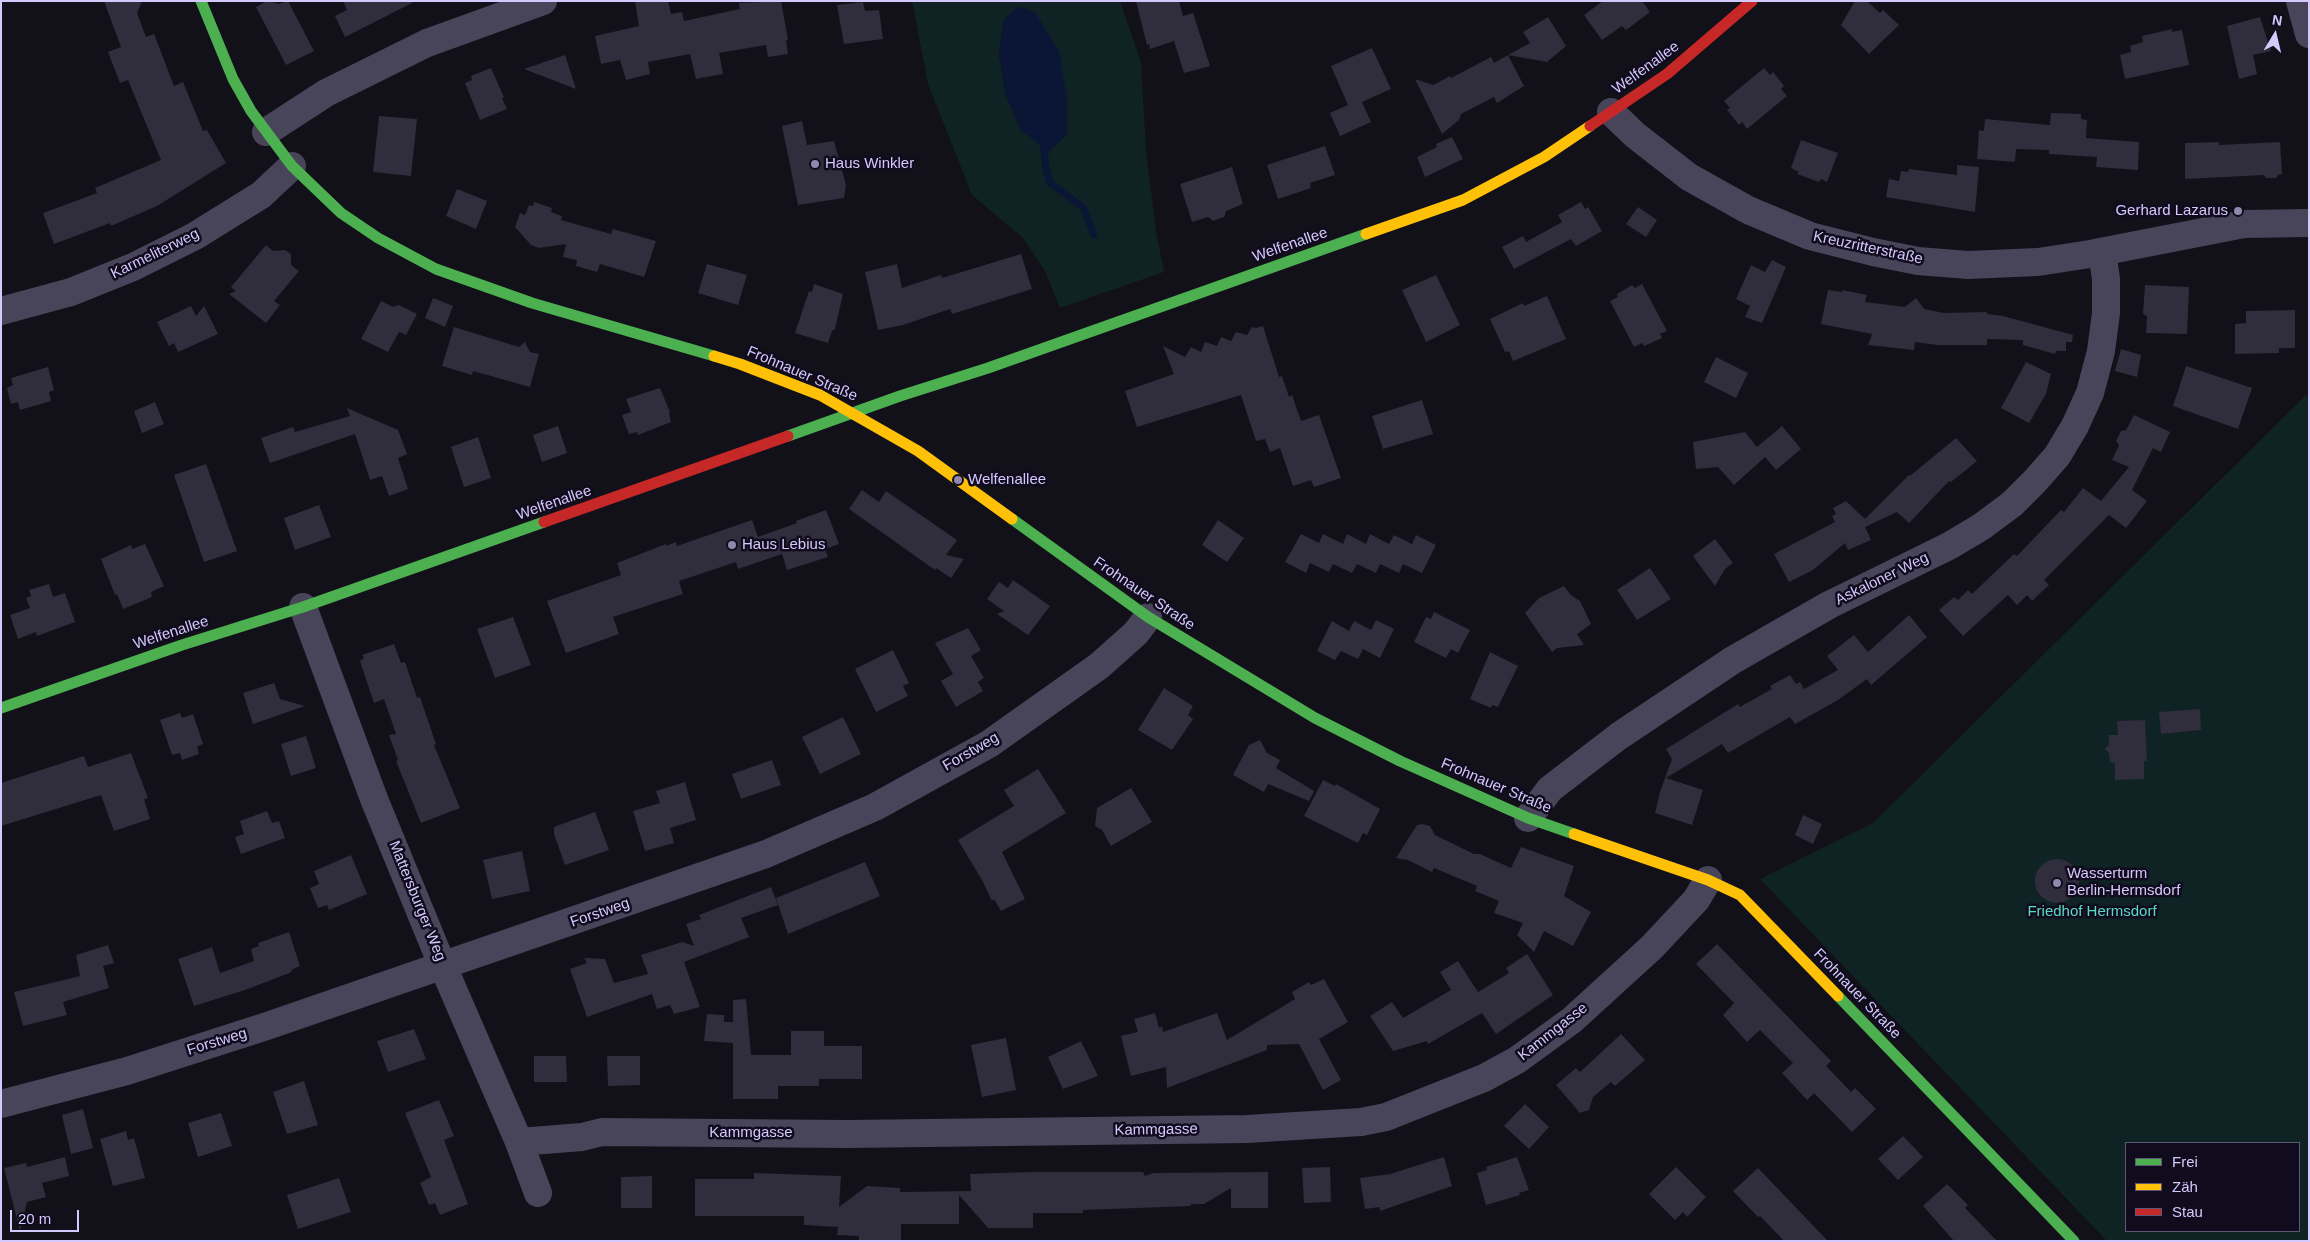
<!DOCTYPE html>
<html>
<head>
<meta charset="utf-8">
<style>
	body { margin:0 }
	#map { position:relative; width:2310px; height:1242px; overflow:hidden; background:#121019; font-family:Arial,sans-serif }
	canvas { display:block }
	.frame { position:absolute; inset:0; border:2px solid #d4c9fd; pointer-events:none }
	.legend { position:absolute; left:2125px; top:1142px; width:175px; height:90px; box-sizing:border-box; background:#100c1d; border:1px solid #5e5877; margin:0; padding:6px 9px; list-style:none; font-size:15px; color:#d4c9fd }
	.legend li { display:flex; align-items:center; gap:10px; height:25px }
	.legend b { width:25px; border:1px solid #5e5877 }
	.north { position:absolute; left:2250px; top:10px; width:50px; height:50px; -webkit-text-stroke:4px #100c1d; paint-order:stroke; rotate:9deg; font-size:14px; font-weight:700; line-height:20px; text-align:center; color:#d4c9fd }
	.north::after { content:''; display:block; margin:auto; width:18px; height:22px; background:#d4c9fd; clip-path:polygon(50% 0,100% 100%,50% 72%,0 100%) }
	.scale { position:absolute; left:10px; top:1210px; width:69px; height:22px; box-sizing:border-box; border:2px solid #d4c9fd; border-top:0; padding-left:6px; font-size:15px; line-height:18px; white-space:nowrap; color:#d4c9fd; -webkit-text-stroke:4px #100c1d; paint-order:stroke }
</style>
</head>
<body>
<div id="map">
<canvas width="2310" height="1242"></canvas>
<div class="frame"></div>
<ul class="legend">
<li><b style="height:6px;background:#4caf50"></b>Frei</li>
<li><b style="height:6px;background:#ffc107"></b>Zäh</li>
<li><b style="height:6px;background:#c62828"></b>Stau</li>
</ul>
<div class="north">N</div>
<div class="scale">20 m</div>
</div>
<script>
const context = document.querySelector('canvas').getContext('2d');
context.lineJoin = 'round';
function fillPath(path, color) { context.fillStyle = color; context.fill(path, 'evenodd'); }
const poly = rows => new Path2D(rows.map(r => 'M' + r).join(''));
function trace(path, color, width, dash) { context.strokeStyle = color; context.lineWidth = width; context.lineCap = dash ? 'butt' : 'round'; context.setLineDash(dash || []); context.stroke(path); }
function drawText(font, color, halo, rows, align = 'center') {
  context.font = font + ' Arial,sans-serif'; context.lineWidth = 5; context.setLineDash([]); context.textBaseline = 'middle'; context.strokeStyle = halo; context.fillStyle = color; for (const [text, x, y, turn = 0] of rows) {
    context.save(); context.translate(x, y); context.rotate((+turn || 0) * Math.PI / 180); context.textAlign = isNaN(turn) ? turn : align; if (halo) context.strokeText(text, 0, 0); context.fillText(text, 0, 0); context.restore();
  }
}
fillPath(poly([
	[912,1,1120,1,1141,62,1146,150,1156,231,1164,272,1060,308,1045,271,1023,238,972,195,928,84],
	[1004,20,1049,151,1021,130,1006,95,999,54],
	[2306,395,2309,396,2309,1241,2107,1241,1760,879,1873,823],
	[2126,1143,2299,1143,2299,1231,2126,1231]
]), '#0f2224');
fillPath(poly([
	[1018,6,1035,12,1059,52,1067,99,1067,134,1049,152,1021,130,1006,95,999,54,1004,20]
]), '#0b1535');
trace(poly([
	[1043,140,1046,168,1050,183,1083,207,1094,235]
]), '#0b1535', 7);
fillPath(poly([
	[104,1,142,1,137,13,146,37,154,34,174,86,183,82,203,131,207,130,226,163,157,206,111,226,110,223,54,244,43,213,97,193,95,188,161,160,128,80,120,83,108,52,121,47],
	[267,1,279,4,288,1,314,51,286,65,256,7],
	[343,1,416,1,345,37,335,16,347,10],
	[635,1,668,1,671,14,682,12,684,21,740,9,739,3,781,1,788,40,786,41,788,54,768,57,766,45,719,53,723,74,696,79,690,54,648,62,650,74,626,80,620,60,601,64,595,36,639,26],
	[1136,1,1179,1,1183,16,1193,13,1210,66,1184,73,1174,41,1150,49,1149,44,1147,45],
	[1603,1,1642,1,1650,12,1626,30,1622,26,1602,40,1584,15],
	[1855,1,1867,1,1880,13,1883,10,1899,25,1869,54,1841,25],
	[863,2,865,11,879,10,883,39,844,44,837,5],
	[1548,17,1566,46,1547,62,1508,55,1530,43,1523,32],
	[2260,17,2271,51,2253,55,2257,74,2239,79,2227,26],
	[2172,29,2172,32,2182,30,2189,65,2125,79,2120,55,2131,52,2130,46,2143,42,2142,36],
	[1372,48,1391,89,1362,102,1371,122,1340,136,1330,113,1348,105,1331,66],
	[565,55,576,89,524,69],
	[1508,55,1524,86,1497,103,1494,97,1461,114,1459,120,1442,134,1415,79,1433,85,1450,76,1451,78,1491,57,1494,63],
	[491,68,504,97,502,98,507,109,480,120,465,83,472,80,471,76],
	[1764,68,1770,75,1773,72,1784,86,1781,89,1787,96,1747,129,1742,122,1739,125,1727,110,1730,108,1724,101],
	[2051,113,2081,114,2081,119,2087,120,2086,138,2139,142,2138,170,2096,167,2097,157,2049,154,2049,150,2016,149,2015,162,1977,159,1979,130,1984,131,1985,119,2050,125],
	[379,116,417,119,411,176,373,172],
	[802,121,807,145,834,141,846,185,844,198,798,205,782,126],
	[1452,137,1463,159,1425,177,1417,157,1437,147,1436,144],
	[1801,140,1838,153,1827,182,1821,179,1819,182,1797,174,1799,172,1791,168],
	[2219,142,2219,145,2280,142,2282,174,2278,175,2276,178,2266,178,2264,175,2185,179,2185,143],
	[1325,146,1335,175,1310,183,1311,188,1278,199,1267,165],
	[1957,165,1979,167,1975,212,1886,197,1889,179,1899,181,1901,171,1908,172,1909,169,1957,175],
	[1232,167,1243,204,1226,211,1224,217,1213,221,1208,217,1192,222,1180,184],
	[457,189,487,201,476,229,446,216],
	[534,202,552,208,551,212,562,216,561,220,611,234,613,229,656,241,644,277,600,264,597,272,576,266,577,260,563,257,566,244,539,248,531,245,515,227,520,213,525,215,529,205,533,206],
	[1581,202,1585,209,1588,207,1602,231,1576,246,1571,239,1514,269,1502,247,1523,236,1526,242,1562,222,1558,215],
	[1638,207,1657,220,1646,237,1626,224],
	[266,245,273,251,285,250,291,254,291,265,299,271,274,301,280,305,266,323,229,294,236,291,231,287],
	[1021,254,1032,289,952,314,950,309,903,325,878,330,865,272,897,264,902,288,941,275,942,278],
	[1772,260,1786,267,1762,323,1745,317,1750,306,1736,299,1751,265,1765,272],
	[707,264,747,275,738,305,698,293],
	[1436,275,1460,325,1426,342,1402,290],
	[814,284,843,294,835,329,832,331,828,343,795,333,809,291,812,292],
	[1642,284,1667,331,1660,334,1662,338,1644,346,1642,343,1634,347,1610,301,1618,297,1617,294,1632,285,1635,288],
	[2145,285,2189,287,2187,334,2146,333,2147,316,2143,314],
	[1828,290,1842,292,1842,290,1867,295,1865,302,1905,307,1916,298,1924,309,1944,313,1987,312,1987,314,2003,316,2073,335,2072,342,2066,342,2066,351,2056,351,2055,354,2023,345,2023,340,1987,339,1987,345,1937,345,1915,342,1914,350,1868,345,1872,334,1821,324],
	[1547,296,1566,339,1513,361,1509,351,1505,352,1490,319,1523,303,1524,306],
	[433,298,453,306,445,327,425,318],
	[381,301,393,307,399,305,417,314,406,335,399,332,388,352,361,339],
	[191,306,196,316,204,306,218,334,178,352,174,343,169,346,157,322],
	[2295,310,2295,348,2279,348,2279,353,2235,354,2235,324,2246,323,2246,311],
	[1263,326,1279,377,1282,376,1289,397,1292,395,1301,421,1319,415,1341,478,1314,487,1311,480,1293,486,1280,448,1270,452,1265,439,1256,441,1241,395,1137,427,1125,391,1174,374,1163,346,1185,357,1191,347,1201,352,1205,342,1217,346,1221,337,1231,341,1236,332,1247,335,1252,327,1256,328],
	[454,327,519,347,525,342,530,352,539,354,530,387,473,371,472,375,442,366],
	[2121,349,2141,355,2137,377,2115,371],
	[1716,357,1748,373,1736,398,1704,382],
	[2026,362,2051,374,2046,394,2029,423,2001,408],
	[2186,366,2252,388,2238,429,2173,406],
	[48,367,54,390,49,392,51,401,20,410,18,402,11,404,7,388,13,385,11,378],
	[660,388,670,412,669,413,671,422,638,435,637,432,629,434,622,415,631,412,626,399],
	[1422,400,1433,434,1383,449,1372,416],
	[155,402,164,424,142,433,134,411],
	[347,408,398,430,407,454,398,458,408,489,389,496,382,476,370,480,355,434,270,463,261,438,293,427,295,432,350,416],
	[2134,415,2170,432,2161,452,2153,448,2132,490,2147,501,2126,528,2109,515,2044,580,2049,585,2032,601,2027,595,2017,605,2008,595,1963,636,1939,610,1954,597,1958,600,1968,590,1972,594,2014,554,2017,556,2061,510,2064,512,2083,488,2101,501,2129,467,2112,460,2119,445,2116,441,2121,431,2126,430],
	[558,426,567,453,542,462,533,435],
	[1782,426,1801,449,1776,470,1765,457,1734,485,1718,467,1696,469,1693,442,1745,432,1757,447],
	[478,437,491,478,464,487,451,447],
	[1956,438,1977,461,1951,482,1949,481,1909,523,1897,512,1865,527,1871,540,1848,550,1845,543,1813,570,1789,582,1774,554,1835,522,1832,516,1836,514,1833,508,1846,501,1865,519,1909,475,1910,476],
	[206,464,237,551,204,562,174,475],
	[862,490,879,502,886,491,957,540,946,555,964,559,951,578,936,568,935,570,849,509],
	[319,505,331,537,295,550,284,518],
	[826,510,839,544,825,549,828,557,787,570,782,554,738,569,736,562,679,581,683,594,613,617,619,634,566,653,547,601,621,575,617,563,666,544,666,546,676,542,677,546,752,520,758,537,797,523,796,521],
	[1218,520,1244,538,1227,562,1202,545],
	[1301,534,1319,543,1323,534,1343,544,1347,534,1366,544,1370,534,1389,544,1394,535,1412,544,1416,535,1436,545,1422,573,1403,564,1399,573,1380,564,1376,573,1357,564,1352,573,1333,564,1329,572,1310,563,1306,573,1285,562],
	[1715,539,1733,563,1725,569,1715,586,1693,556],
	[145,544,164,586,151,592,152,597,123,609,117,594,115,595,101,559,131,545,132,549],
	[1650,568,1671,599,1637,620,1617,590],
	[1013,580,1050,606,1028,635,997,614,1004,611,987,599,999,582,1008,588],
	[49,584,53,597,65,593,75,622,37,636,36,632,18,639,10,615,30,608,26,598,31,596,29,590],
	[1564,586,1571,595,1580,601,1591,624,1577,634,1584,645,1557,648,1552,652,1525,613,1539,598],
	[1434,612,1470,630,1458,653,1451,649,1446,658,1414,642,1426,617,1431,619],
	[1909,615,1927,637,1871,685,1867,679,1838,700,1795,724,1790,717,1728,753,1722,744,1666,778,1703,790,1692,825,1655,813,1660,792,1672,759,1666,749,1738,704,1740,707,1772,689,1770,686,1790,675,1796,684,1800,682,1804,689,1838,670,1827,656,1854,635,1868,652],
	[513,617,531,665,495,678,477,629],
	[1376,620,1394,629,1380,658,1363,649,1358,659,1341,651,1335,660,1317,651,1332,621,1349,631,1354,621,1371,630],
	[968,628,981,650,971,656,984,678,978,682,983,691,956,707,941,681,953,674,935,643],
	[394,644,401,663,405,662,417,698,420,697,436,744,434,745,460,808,421,823,396,761,398,760,389,735,396,734,384,699,374,703,360,661,364,658,362,655],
	[893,650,909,683,903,686,908,696,876,712,855,669],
	[1490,652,1518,666,1498,707,1492,705,1491,708,1470,699],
	[274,683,280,699,305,706,253,724,243,693],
	[1164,688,1193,706,1188,715,1193,719,1172,750,1138,730],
	[2200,709,2201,730,2161,734,2159,712],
	[180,713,182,718,193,714,203,744,197,747,199,754,182,760,180,753,172,755,160,720],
	[843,717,861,754,820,774,802,737],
	[2145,720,2147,761,2144,761,2144,779,2115,780,2115,763,2110,762,2109,753,2105,749,2109,745,2109,735,2118,735,2117,721],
	[306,736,316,768,291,776,281,744],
	[1260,740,1267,753,1280,760,1276,768,1314,791,1309,801,1268,784,1264,792,1233,775,1249,745],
	[131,753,148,798,144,799,150,819,114,831,101,795,1,826,1,783,84,756,88,767],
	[772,760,781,785,741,799,732,774],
	[1038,769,1066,813,1002,852,1025,899,1001,911,994,899,992,901,982,880,958,840,1014,806,1004,790],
	[1323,780,1335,786,1336,784,1380,809,1367,835,1363,833,1358,843,1304,816],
	[685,782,696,820,670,828,674,843,645,851,633,811,660,803,656,791],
	[1131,788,1152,822,1111,846,1102,830,1095,826,1097,808],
	[267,811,272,823,279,821,285,838,241,854,235,837,244,834,240,821],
	[595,812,609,850,565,865,554,834,554,827],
	[1803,815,1822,824,1813,844,1795,835],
	[1423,824,1430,826,1435,835,1474,854,1480,854,1511,868,1521,847,1574,866,1564,896,1591,912,1573,946,1544,931,1534,952,1517,935,1523,923,1494,913,1499,901,1475,891,1477,886,1434,868,1432,872,1408,860,1396,858,1417,825],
	[522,851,530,891,492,899,483,860],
	[351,855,367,894,329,910,327,905,318,908,310,888,319,884,314,871],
	'2035 881a22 22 0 1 1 44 0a22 22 0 1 1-44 0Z',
	[865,862,880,896,788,934,776,898],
	[771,887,778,905,741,918,749,937,684,962,700,1007,674,1014,670,1005,657,1009,652,994,587,1017,570,969,587,963,584,958,605,959,614,983,648,974,641,955,682,942,694,946,686,924,701,919,699,915],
	[289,932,300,966,291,970,292,972,245,990,194,1006,178,959,212,947,220,973,254,961,251,949,259,946,258,943],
	[1717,944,1831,1061,1826,1066,1851,1092,1855,1088,1876,1109,1852,1132,1814,1093,1807,1100,1782,1073,1793,1063,1760,1030,1747,1042,1723,1015,1734,1003,1696,964],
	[108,945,114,963,103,966,109,988,63,1002,67,1015,23,1026,14,992,80,976,76,955],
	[1527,954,1553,995,1496,1034,1482,1013,1428,1044,1427,1041,1393,1051,1370,1016,1392,1002,1403,1018,1451,990,1440,972,1458,961,1478,992,1509,973,1506,968],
	[1324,979,1348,1022,1319,1039,1341,1080,1323,1090,1299,1044,1267,1045,1267,1050,1167,1088,1166,1067,1131,1076,1121,1036,1138,1032,1134,1019,1155,1013,1159,1028,1162,1026,1163,1032,1217,1013,1227,1040,1295,999,1292,992,1309,982,1311,985],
	[746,999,751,1055,791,1055,791,1031,824,1031,824,1046,862,1046,862,1079,819,1079,819,1086,778,1086,778,1099,733,1099,733,1043,704,1041,707,1014,724,1015,724,1022,733,1022,733,1000],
	[414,1029,426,1059,388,1072,377,1041],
	[1621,1034,1645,1060,1615,1086,1611,1082,1593,1097,1589,1110,1580,1113,1556,1085,1576,1068,1580,1072],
	[1006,1038,1016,1090,982,1097,971,1045],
	[1081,1041,1098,1076,1063,1089,1048,1057],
	[534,1056,566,1056,567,1082,534,1082],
	[607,1056,640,1056,640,1085,608,1086],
	[304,1081,318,1125,287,1134,273,1092],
	[439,1100,454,1136,444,1140,468,1204,440,1215,435,1203,429,1205,420,1183,431,1177,405,1113],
	[1525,1104,1549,1127,1529,1149,1504,1126],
	[83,1109,93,1148,71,1154,62,1115],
	[221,1113,232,1146,198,1157,188,1123],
	[126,1131,128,1140,134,1138,145,1178,113,1186,100,1139],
	[1903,1136,1923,1157,1898,1180,1878,1159],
	[65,1157,69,1176,42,1183,46,1197,27,1202,20,1231,4,1168,26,1163,27,1167],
	[1444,1157,1452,1186,1380,1211,1380,1207,1365,1209,1360,1178,1390,1174],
	[1517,1157,1529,1190,1519,1193,1520,1195,1486,1205,1477,1173,1487,1170,1486,1167],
	[1330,1167,1331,1202,1304,1203,1302,1168],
	[1676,1167,1706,1197,1687,1217,1683,1212,1675,1220,1649,1194],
	[1758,1168,1804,1216,1828,1241,1784,1241,1760,1216,1758,1217,1733,1191],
	[1032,1172,1143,1172,1145,1176,1153,1173,1268,1172,1268,1208,1231,1208,1231,1188,1204,1204,1191,1204,1191,1206,1083,1210,1083,1213,1033,1213,1033,1228,988,1228,959,1195,959,1224,901,1224,901,1241,859,1241,859,1236,837,1235,838,1227,804,1225,804,1216,695,1216,695,1179,754,1179,754,1173,841,1176,839,1207,867,1186,900,1188,900,1192,971,1191,970,1174],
	[652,1176,652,1208,621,1208,621,1177],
	[339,1178,351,1212,298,1229,287,1195],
	[1947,1184,1968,1205,1965,1208,1997,1241,1954,1241,1923,1206]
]), '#302d3c');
trace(poly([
	[2300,1,2309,34],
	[1611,112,1635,135,1689,177,1748,210,1810,236,1873,252,1918,261,1968,265,2038,262,2090,254,2244,224,2309,223],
	[266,132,326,93,427,43,543,1],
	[1,311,71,292,133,267,195,236,261,195,292,166],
	[303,607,374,799,436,950,519,1142,538,1193],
	[1528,818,1550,789,1619,736,1733,660,1829,605,1949,546,1981,527,2012,504,2035,481,2057,456,2075,426,2090,393,2101,351,2106,313,2106,279,2102,252],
	[1,1104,127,1071,267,1026,766,854,875,807,989,744,1099,666,1136,633,1148,617],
	[519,1142,582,1137,602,1132,848,1134,1247,1129,1361,1122,1386,1117,1484,1078,1517,1060,1572,1020,1652,947,1696,900,1708,880]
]), '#48445a', 28);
trace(poly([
	[201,1,233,79,251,111,292,166,341,213,378,238,436,269,532,303,714,356],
	[788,436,900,396,988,368,1366,234],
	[1012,519,1148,617,1315,718,1400,761,1528,818,1574,834],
	[1,708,182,645,303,607,544,522],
	[1838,996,2074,1241]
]), '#4caf50', 11);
trace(poly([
	[1366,234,1463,200,1544,157,1590,126],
	[714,356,740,364,820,395,918,451,1012,519],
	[1574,834,1708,880,1740,895,1838,996]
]), '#ffc107', 11);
trace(poly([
	[1590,126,1667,74,1752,1],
	[544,522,788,436]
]), '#c62828', 11);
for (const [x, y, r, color] of [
	[815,164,5,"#9088ad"],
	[2238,211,5,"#9088ad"],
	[958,480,5,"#9088ad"],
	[732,545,5,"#9088ad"],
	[2057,883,5,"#9088ad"]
]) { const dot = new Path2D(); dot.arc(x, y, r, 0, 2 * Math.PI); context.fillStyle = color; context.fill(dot); trace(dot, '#100c1d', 2); }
drawText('15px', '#d4c9fd', '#100c1d', [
	["Welfenallee",1646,68,-36],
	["Welfenallee",1290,245,-19],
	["Kreuzritterstraße",1868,248,12],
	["Karmeliterweg",155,254,-26],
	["Frohnauer Straße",802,374,23],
	["Welfenallee",554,503,-19],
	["Askaloner Weg",1882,579,-26],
	["Frohnauer Straße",1144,594,34],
	["Welfenallee",171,633,-18],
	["Forstweg",971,752,-30],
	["Frohnauer Straße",1496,786,23],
	["Mattersburger Weg",417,901,68],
	["Forstweg",600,913,-19],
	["Frohnauer Straße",1857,994,46],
	["Kammgasse",1553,1032,-38],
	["Forstweg",217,1042,-17],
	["Kammgasse",1156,1130,-1],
	["Kammgasse",751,1133]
]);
drawText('15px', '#d4c9fd', '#100c1d', [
	["Haus Winkler",825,164],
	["Gerhard Lazarus",2228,211,"right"],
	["Welfenallee",968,480],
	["Haus Lebius",742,545],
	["Wasserturm",2067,874],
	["Berlin-Hermsdorf",2067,891]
], 'left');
drawText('15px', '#59dac5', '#100c1d', [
	["Friedhof Hermsdorf",2092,912]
]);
</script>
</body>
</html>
